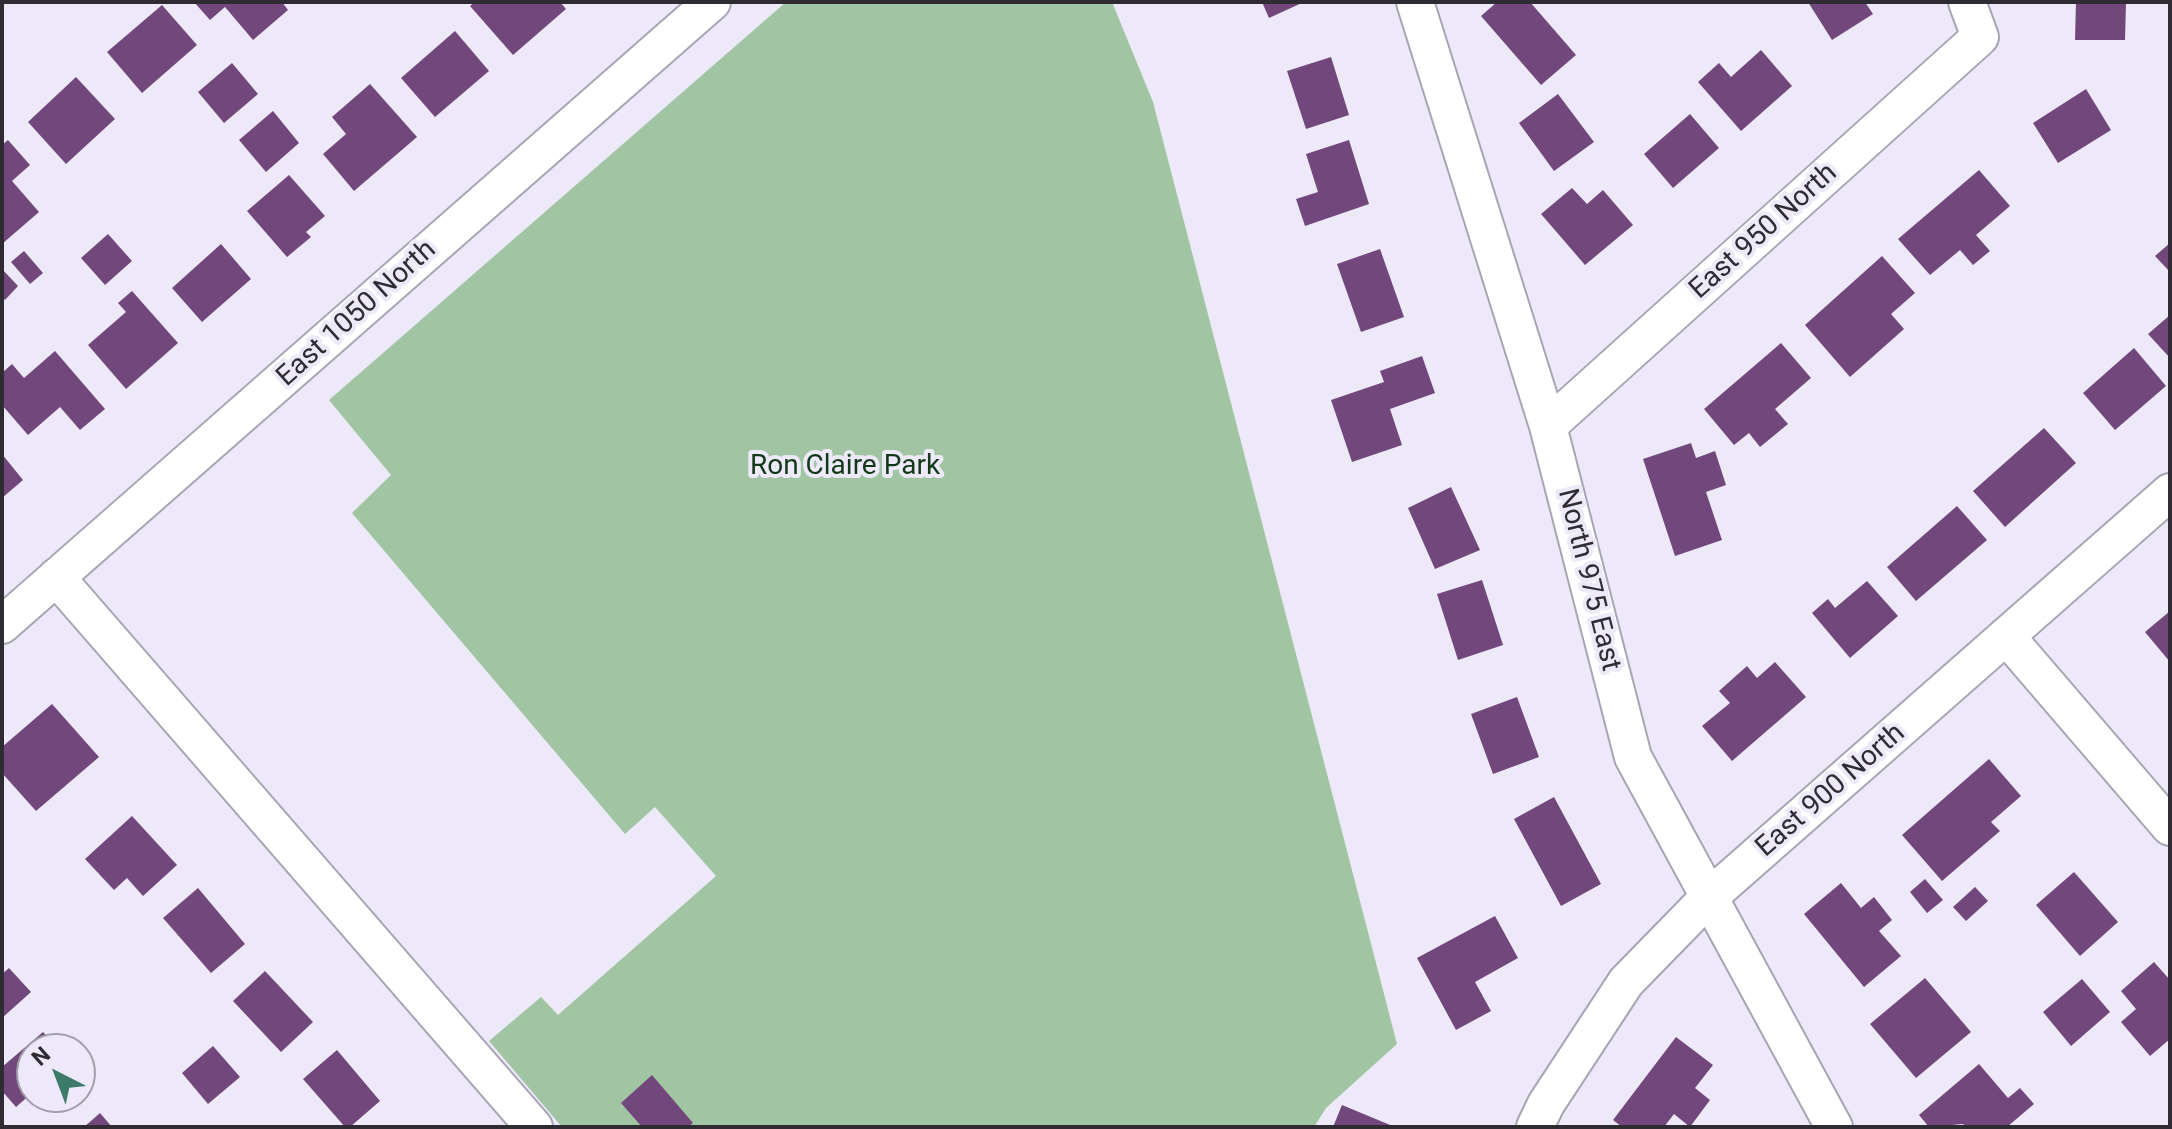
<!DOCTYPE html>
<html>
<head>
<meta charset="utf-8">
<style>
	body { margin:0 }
	#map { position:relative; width:2172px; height:1129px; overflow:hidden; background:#ede9f9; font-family:Roboto,sans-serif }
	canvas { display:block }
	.frame { position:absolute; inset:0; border:4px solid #2e2c32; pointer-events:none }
	.north { position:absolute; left:16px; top:1033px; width:80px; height:80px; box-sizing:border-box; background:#ede9f9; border:2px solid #a19da9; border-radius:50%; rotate:318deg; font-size:22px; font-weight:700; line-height:32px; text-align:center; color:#2e2c32 }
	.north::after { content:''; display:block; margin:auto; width:28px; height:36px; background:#3c7b69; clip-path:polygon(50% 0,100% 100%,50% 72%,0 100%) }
</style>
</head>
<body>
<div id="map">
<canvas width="2172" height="1129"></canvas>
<div class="frame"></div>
<div class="north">N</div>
</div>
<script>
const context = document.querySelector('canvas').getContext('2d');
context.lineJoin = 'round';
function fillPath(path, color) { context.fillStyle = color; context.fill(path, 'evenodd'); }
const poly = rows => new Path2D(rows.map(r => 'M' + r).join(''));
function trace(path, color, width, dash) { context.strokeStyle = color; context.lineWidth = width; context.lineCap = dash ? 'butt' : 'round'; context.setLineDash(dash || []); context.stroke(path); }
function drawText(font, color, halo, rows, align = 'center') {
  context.font = font + ' Roboto,sans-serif'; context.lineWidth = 8; context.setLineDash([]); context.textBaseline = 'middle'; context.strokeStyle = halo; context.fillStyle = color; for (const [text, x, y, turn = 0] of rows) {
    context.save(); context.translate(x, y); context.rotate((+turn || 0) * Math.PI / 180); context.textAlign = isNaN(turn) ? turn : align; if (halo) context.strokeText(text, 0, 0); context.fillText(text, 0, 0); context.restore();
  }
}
fillPath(poly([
	[786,2,1112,2,1153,102,1397,1044,1326,1108,1314,1127,562,1127,489,1041,541,997,558,1015,716,876,655,807,625,834,352,513,391,475,329,400]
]), '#a1c4a2');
fillPath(poly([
	[194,2,282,2,288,10,253,40,225,7,210,20],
	[475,2,560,2,566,9,513,55,470,6],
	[1262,2,1304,2,1269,18],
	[1497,2,1530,2,1576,55,1541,85,1481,16],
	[1808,2,1865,2,1873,14,1832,40],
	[2076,2,2126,2,2125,40,2075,40],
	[162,5,197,45,142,93,107,52],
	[455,31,489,71,435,117,401,78],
	[1761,50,1792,86,1741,131,1698,82,1719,63,1731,77],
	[1331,57,1349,115,1306,129,1287,71],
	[232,63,258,94,224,123,198,92],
	[76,77,115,119,66,164,28,122],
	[370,84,417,137,354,191,323,154,346,134,332,117],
	[2086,89,2111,130,2058,163,2033,123],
	[1558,94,1594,142,1554,171,1519,123],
	[273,111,299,143,266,172,239,140],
	[1690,114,1719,148,1673,188,1644,154],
	[8,140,30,165,12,181,39,212,2,244,2,145],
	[1349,140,1369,204,1305,226,1296,199,1318,192,1306,154],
	[1979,170,2010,206,1976,235,1990,251,1973,265,1960,250,1930,275,1898,239],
	[289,175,325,216,306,232,311,237,287,257,247,211],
	[1572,188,1587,204,1603,190,1633,225,1585,265,1541,214],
	[108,234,132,261,105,285,81,258],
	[2170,243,2170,272,2155,256],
	[221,244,251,279,202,322,172,288],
	[1380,249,1404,317,1361,332,1337,264],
	[24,251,43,273,30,284,11,262],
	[1882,256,1915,293,1891,314,1904,329,1850,377,1805,325],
	[2,269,18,286,5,300,2,296],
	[132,291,178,343,126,389,88,345,126,312,118,303],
	[2170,315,2170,358,2148,334],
	[1781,343,1811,378,1775,409,1788,424,1760,447,1749,433,1734,445,1704,409],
	[2134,348,2166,386,2115,430,2083,393],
	[55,351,105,409,80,430,60,407,28,435,2,405,2,373,12,364,24,378],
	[1422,356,1435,393,1390,409,1402,445,1352,462,1331,400,1384,382,1380,371],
	[2044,428,2076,463,2005,527,1973,491],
	[1691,443,1696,458,1715,451,1726,485,1706,492,1722,540,1675,556,1643,459],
	[2,454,23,480,2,498],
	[1451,487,1480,550,1435,569,1408,508],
	[1957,506,1987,540,1916,601,1887,567],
	[1482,580,1503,645,1458,660,1437,594],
	[1867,581,1898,616,1850,658,1812,613,1828,599,1835,608],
	[2170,611,2170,662,2145,632],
	[1775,662,1806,697,1732,761,1702,726,1730,703,1719,691,1747,666,1757,678],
	[1517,697,1539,757,1493,774,1471,714],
	[52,704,99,757,36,811,2,773,2,747],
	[1989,759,2021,796,1991,822,2000,831,1942,881,1902,835],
	[1554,797,1601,884,1561,906,1514,819],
	[132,816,177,865,143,896,127,878,114,890,85,859],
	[2074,872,2118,922,2080,956,2036,905],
	[1925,879,1943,900,1927,913,1910,892],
	[1841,883,1861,908,1874,897,1892,920,1879,931,1901,956,1864,987,1804,914],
	[1975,887,1988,901,1966,921,1953,907],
	[198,888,245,944,211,973,163,918],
	[1495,916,1518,958,1475,982,1491,1011,1456,1030,1417,958],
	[2154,962,2170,980,2170,1039,2150,1056,2121,1022,2136,1009,2121,991],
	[9,968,31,992,2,1018,2,974],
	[265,971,313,1022,281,1052,233,1001],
	[1925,978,1971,1032,1916,1078,1870,1024],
	[2082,979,2110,1012,2071,1046,2043,1012],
	[43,1032,58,1049,32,1049,32,1093,16,1107,2,1091,2,1067],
	[1676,1037,1713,1065,1695,1088,1710,1100,1690,1127,1674,1114,1664,1127,1622,1127,1613,1120],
	[213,1046,240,1077,208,1104,182,1073],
	[337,1050,380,1101,350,1127,345,1127,303,1079],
	[1979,1064,2008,1098,2020,1088,2034,1104,2007,1127,1966,1127,1963,1124,1929,1127,1919,1115],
	[652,1075,693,1123,688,1127,642,1127,621,1103],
	[39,1097,69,1097,52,1112],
	[1342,1105,1395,1127,1333,1127],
	[100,1113,112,1127,84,1127]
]), '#72477b');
const minor = poly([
	[1415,2,1548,426,1633,757,1834,1127],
	[1548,426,1980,37,1967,2],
	[56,577,534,1127],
	[2,625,712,2],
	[2006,636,2170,827],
	[1535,1127,1546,1104,1626,982,1707,899,2170,492]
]);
trace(minor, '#a8a4b3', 40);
trace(minor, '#fff', 36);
drawText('28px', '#2e2c32', '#ede9f9', [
	["East 950 North",1764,232,-42],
	["East 1050 North",357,314,-42],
	["North 975 East",1588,580,76],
	["East 900 North",1831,791,-41]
]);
drawText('28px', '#123a17', '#ede9f9', [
	["Ron Claire Park",845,467]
]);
</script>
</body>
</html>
